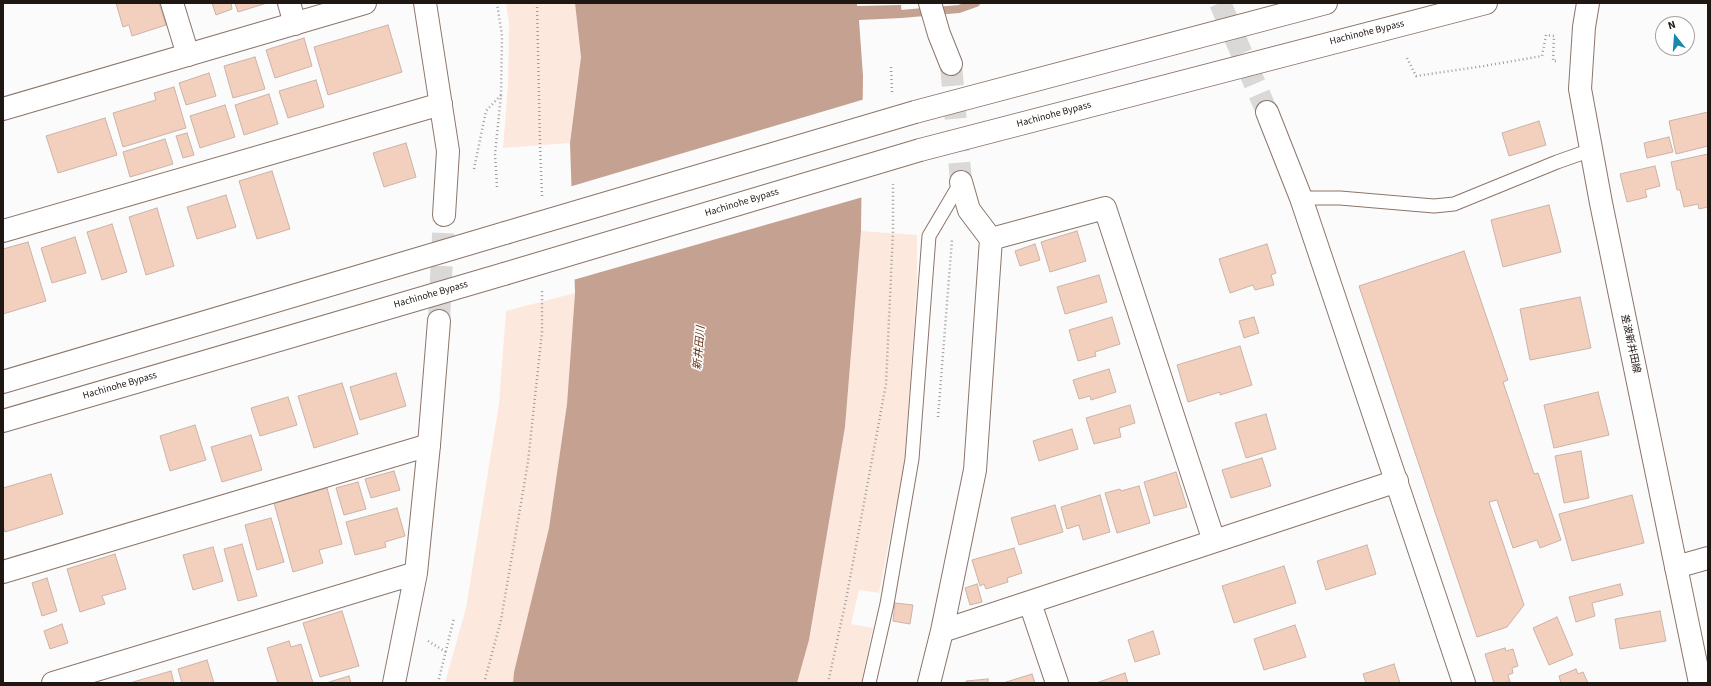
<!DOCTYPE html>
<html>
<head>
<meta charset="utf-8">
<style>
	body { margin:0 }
	#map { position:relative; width:1711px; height:686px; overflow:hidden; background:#fbfbfb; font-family:"Source Sans 3",sans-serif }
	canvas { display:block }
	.frame { position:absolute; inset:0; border:4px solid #1f1712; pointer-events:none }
	.north { position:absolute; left:1655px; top:16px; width:40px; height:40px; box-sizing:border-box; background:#fff; border:1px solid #a5a2a0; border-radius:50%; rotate:343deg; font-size:11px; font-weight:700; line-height:16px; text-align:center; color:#1f1712 }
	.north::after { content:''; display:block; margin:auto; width:14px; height:18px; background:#1887ad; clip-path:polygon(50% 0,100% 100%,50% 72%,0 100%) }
</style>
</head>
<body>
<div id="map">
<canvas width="1711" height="686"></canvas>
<div class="frame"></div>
<div class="north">N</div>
</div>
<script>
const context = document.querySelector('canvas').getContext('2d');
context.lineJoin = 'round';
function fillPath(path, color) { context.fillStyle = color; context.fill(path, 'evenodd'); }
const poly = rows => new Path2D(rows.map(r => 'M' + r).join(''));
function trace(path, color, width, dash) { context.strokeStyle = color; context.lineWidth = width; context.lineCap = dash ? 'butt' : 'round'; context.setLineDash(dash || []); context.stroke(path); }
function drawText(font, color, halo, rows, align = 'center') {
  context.font = font + ' "Source Sans 3","Noto Sans JP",sans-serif'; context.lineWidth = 3; context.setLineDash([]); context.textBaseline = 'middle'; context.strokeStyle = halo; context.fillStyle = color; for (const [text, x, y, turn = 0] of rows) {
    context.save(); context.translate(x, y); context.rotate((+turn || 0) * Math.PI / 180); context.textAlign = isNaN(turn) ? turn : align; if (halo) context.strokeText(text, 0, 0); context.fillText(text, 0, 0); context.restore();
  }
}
fillPath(poly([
	[506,3,575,3,581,57,570,143,503,148,508,85,509,24],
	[861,231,917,235,917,282,905,460,879,593,859,590,851,624,873,628,861,683,797,683,809,640,845,427],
	[575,293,567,404,549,528,514,672,513,683,445,683,466,608,499,404,506,311]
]), '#fde8dd');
fillPath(poly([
	[575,3,857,3,857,6,901,5,902,18,859,20,863,76,861,231,845,427,809,640,797,683,513,683,514,672,549,528,567,404,575,293,570,143,581,57]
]), '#c4a190');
fillPath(poly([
	[865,99,863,197,573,280,569,187]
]), '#fbfbfb');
trace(poly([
	[901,14,959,9,976,3]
]), '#c4a190', 8);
const building = poly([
	[116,3,159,3,166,25,132,36,129,25,123,27,116,3],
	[212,3,231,3,232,9,216,15,212,3],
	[235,3,267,3,238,12,235,3],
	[388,25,402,72,328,95,314,47,388,25],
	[304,38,312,66,275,78,266,50,304,38],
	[255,57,265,89,233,98,224,66,255,57],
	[209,73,216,96,186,105,179,83,209,73],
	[316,80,324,107,288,118,279,91,316,80],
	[174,87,186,128,123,147,113,113,156,100,154,93,174,87],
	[269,94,278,124,244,135,235,105,269,94],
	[225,105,235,137,200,148,190,116,225,105],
	[1708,112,1708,146,1676,154,1669,121,1708,112],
	[105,118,117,155,58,173,46,136,105,118],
	[1539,121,1546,145,1509,156,1502,133,1539,121],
	[187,133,194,155,183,158,176,136,187,133],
	[1669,137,1673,152,1647,158,1644,143,1669,137],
	[165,139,173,164,130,177,123,152,165,139],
	[406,143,416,177,384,187,373,153,406,143],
	[1708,154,1708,207,1699,209,1698,204,1684,207,1680,190,1677,190,1671,162,1708,154],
	[1655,166,1660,186,1645,190,1647,197,1627,202,1620,174,1655,166],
	[272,171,290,229,257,239,239,181,272,171],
	[226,195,236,227,197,239,187,207,226,195],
	[1549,205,1561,252,1503,267,1491,220,1549,205],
	[157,208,174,266,146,275,129,217,157,208],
	[112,224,127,272,102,280,87,232,112,224],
	[1077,231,1086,261,1050,272,1041,242,1077,231],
	[75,237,86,273,52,283,41,248,75,237],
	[28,242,46,301,3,314,3,249,28,242],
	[1035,244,1040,260,1020,266,1015,251,1035,244],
	[1267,244,1276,273,1271,275,1274,285,1255,290,1253,285,1230,293,1219,259,1267,244],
	[1464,251,1508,380,1503,382,1534,474,1538,473,1561,540,1540,548,1537,540,1513,548,1497,500,1489,502,1524,605,1507,627,1477,637,1359,286,1464,251],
	[1099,275,1107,302,1065,314,1057,287,1099,275],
	[1580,297,1591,348,1530,360,1520,309,1580,297],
	[1112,317,1120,344,1095,352,1096,356,1078,361,1069,330,1112,317],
	[1254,317,1259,333,1244,338,1239,321,1254,317],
	[1240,346,1252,385,1220,395,1220,392,1188,402,1177,365,1240,346],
	[1109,369,1116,392,1091,400,1090,396,1079,399,1073,380,1109,369],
	[396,373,406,406,360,420,350,387,396,373],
	[342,383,358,434,314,448,298,396,342,383],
	[1598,392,1609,435,1554,448,1544,405,1598,392],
	[288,397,297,425,260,436,251,408,288,397],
	[1130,405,1135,423,1119,428,1121,437,1094,444,1086,418,1130,405],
	[1266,414,1276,449,1246,458,1235,423,1266,414],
	[195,425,206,460,170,471,160,436,195,425],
	[1072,429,1078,449,1039,461,1033,441,1072,429],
	[251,435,262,470,222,482,211,447,251,435],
	[1581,451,1589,498,1564,503,1555,456,1581,451],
	[1262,458,1271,486,1231,498,1222,470,1262,458],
	[394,471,400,490,371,498,365,479,394,471],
	[1176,472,1187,507,1154,516,1144,482,1176,472],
	[51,474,63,514,5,532,3,525,3,488,51,474],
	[358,482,366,509,344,515,336,488,358,482],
	[1139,486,1150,523,1117,533,1105,493,1120,489,1121,491,1139,486],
	[327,488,342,544,319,550,323,563,293,572,274,503,327,488],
	[1100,495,1110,532,1083,540,1079,525,1067,529,1061,507,1100,495],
	[1632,495,1644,543,1572,561,1559,514,1632,495],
	[1055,505,1063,532,1019,545,1011,518,1055,505],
	[397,508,405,536,385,542,386,547,355,555,346,522,397,508],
	[271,518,284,562,257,570,245,525,271,518],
	[242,544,257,596,238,601,224,549,242,544],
	[1367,545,1376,574,1326,590,1317,561,1367,545],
	[213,547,223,581,193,590,183,555,213,547],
	[1014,548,1022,573,1007,578,1008,582,986,589,984,584,980,586,972,560,1014,548],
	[115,554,126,589,102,596,105,604,80,612,67,569,115,554],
	[1284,566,1296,603,1234,623,1222,586,1284,566],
	[47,578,57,611,42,616,32,583,47,578],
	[977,584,982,602,970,605,965,588,977,584],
	[1620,584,1623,595,1592,603,1595,616,1576,622,1569,597,1620,584],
	[895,603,913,605,910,624,893,621,895,603],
	[342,611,359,666,320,677,303,623,342,611],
	[1660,611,1666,641,1620,649,1615,619,1660,611],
	[1557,617,1573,655,1549,665,1533,628,1557,617],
	[62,624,68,643,50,649,44,631,62,624],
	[1295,625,1306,657,1264,670,1254,639,1295,625],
	[1153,631,1160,654,1135,662,1128,640,1153,631],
	[289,641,291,647,301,644,313,683,278,683,267,648,289,641],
	[1505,648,1506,651,1513,649,1518,666,1512,668,1513,673,1508,675,1510,682,1494,683,1485,654,1505,648],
	[207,660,214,683,182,683,178,669,207,660],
	[1394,664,1400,683,1366,683,1363,674,1394,664],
	[1576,669,1578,674,1583,672,1588,683,1561,683,1559,676,1576,669],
	[171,671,174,683,134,683,133,682,171,671],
	[1125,673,1128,683,1096,683,1125,673],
	[1032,674,1035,683,1003,683,1032,674],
	[349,676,351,683,326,683,349,676],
	[988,679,988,683,966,683,966,681,988,679]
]);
fillPath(building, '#f3cfbd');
trace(building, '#cbb3a7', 1);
trace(poly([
	[951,64,961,182]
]), '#dad9d8', 22, [22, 11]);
trace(poly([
	[1220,3,1267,112],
	[439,321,444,215]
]), '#dad9d8', 22, [22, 11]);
const service = poly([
	[1301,198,1340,198,1434,206,1454,204,1557,162,1591,150],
	[869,683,887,604,912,459,929,236,961,182]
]);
const minor = poly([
	[172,3,188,55],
	[289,3,295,24],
	[930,3,939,34,951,64],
	[961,182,969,210,991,239],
	[3,231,441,104],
	[1676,567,1708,558],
	[3,572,429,445],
	[1030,603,1057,683],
	[942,631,1397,481],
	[929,683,942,631,975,470,991,239,1105,208,1214,541]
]);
const tertiary = poly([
	[425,3,448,151,444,215],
	[3,109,365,3],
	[1267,112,1301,198,1464,683],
	[53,683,416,573],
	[394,683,416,573,429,445,439,321]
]);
const secondary = poly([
	[1588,3,1584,27,1580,89,1601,203,1700,683]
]);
const trunk = poly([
	[915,112,1326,3],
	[920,150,1486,3],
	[3,382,505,233],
	[3,421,504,274]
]);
trace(service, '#8c756a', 15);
trace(minor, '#8c756a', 24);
trace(tertiary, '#8c756a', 24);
trace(secondary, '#8c756a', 24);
trace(trunk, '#8c756a', 24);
trace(poly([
	[537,3,540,144,542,196],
	[1407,58,1416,76,1484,66,1542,56,1546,35,1554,36,1553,61,1557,61],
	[891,67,892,93],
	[474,169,486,111,501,95],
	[497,187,495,154,501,95,502,36,497,3],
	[938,417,952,240],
	[428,641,446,652],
	[438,683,454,618],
	[484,683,501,620,528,462,542,332,542,289],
	[828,683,846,600,886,384,893,232,893,184]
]), '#9f9b99', 2.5, [1, 3]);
trace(service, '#fff', 13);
trace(minor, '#fff', 22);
trace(tertiary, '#fff', 22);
trace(secondary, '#fff', 22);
trace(trunk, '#fff', 22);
const trunkBridge = poly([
	[505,233,915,112],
	[504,274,920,150]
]);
trace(trunkBridge, '#8c756a', 24, []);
trace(trunkBridge, '#fff', 22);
drawText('10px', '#1f1712', '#fff', [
	["Hachinohe Bypass",1367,33,-14],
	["Hachinohe Bypass",1054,115,-15],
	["Hachinohe Bypass",742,203,-17],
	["Hachinohe Bypass",431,295,-16],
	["差波新井田線",1630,344,78],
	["Hachinohe Bypass",120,386,-16]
]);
drawText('italic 11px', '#67381e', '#fff', [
	["新井田川",700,348,-85]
]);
</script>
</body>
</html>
